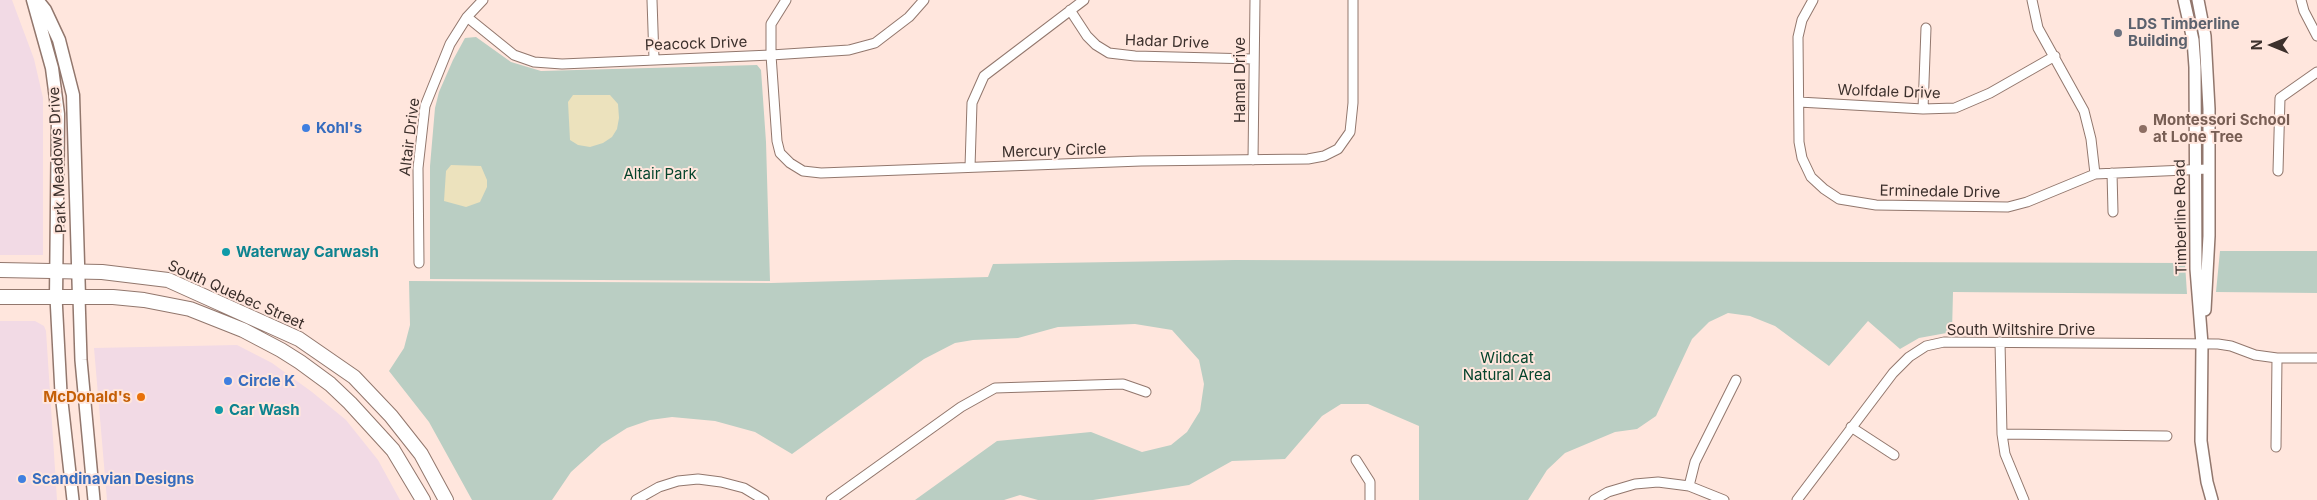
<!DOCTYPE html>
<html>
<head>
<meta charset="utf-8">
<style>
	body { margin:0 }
	#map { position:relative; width:2317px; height:500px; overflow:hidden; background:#ffe6dd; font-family:Inter,sans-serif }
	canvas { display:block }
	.north { position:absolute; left:2247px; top:20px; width:50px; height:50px; -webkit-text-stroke:4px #ffe6dd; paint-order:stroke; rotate:270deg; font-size:14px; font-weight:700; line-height:20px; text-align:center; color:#3c302c }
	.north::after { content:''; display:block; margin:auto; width:18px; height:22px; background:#3c302c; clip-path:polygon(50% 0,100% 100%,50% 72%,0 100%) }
</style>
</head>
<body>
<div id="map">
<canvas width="2317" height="500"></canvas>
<div class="north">N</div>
</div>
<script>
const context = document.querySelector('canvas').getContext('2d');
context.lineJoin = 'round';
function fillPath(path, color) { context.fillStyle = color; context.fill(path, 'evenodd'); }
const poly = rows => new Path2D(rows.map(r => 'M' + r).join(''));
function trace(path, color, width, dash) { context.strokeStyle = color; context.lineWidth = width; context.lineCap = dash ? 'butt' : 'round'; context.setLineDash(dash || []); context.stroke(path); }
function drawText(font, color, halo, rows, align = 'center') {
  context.font = font + ' Inter,sans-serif'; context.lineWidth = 4; context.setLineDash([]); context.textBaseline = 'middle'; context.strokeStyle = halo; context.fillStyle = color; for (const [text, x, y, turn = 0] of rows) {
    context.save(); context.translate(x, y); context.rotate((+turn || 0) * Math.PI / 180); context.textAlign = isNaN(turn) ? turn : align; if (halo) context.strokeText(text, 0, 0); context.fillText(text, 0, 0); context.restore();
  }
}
fillPath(poly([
	[0,0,12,0,34,59,43,98,43,255,0,255],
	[0,321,35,321,44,326,46,331,57,500,0,500],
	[237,345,272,363,312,392,346,420,378,460,400,500,107,500,94,348]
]), '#f2dae5');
fillPath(poly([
	[476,37,511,62,541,71,757,65,761,70,766,142,770,281,430,279,430,166,435,108,439,92,453,60,465,38],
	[2220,251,2317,251,2317,293,2216,292],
	[1235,260,2185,263,2187,294,1953,292,1952,332,1919,338,1900,349,1868,321,1829,366,1775,326,1750,316,1728,313,1709,322,1692,339,1656,416,1637,429,1615,432,1565,453,1547,470,1528,500,1419,500,1419,426,1368,404,1341,404,1322,416,1285,459,1232,461,1189,485,1093,500,1038,500,1020,495,1004,500,915,500,997,441,1091,432,1142,452,1171,445,1187,432,1200,411,1204,384,1199,360,1172,330,1135,324,1058,327,1018,338,973,340,955,343,924,359,792,454,755,432,715,421,672,417,650,420,627,428,602,444,571,472,552,500,472,500,429,422,389,371,404,348,410,325,409,281,771,283,988,277,993,264]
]), '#bacec3');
fillPath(poly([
	[573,95,610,95,618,104,619,118,617,129,612,137,603,143,590,147,578,145,570,140,568,102],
	[451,165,481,166,487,180,487,187,480,202,466,207,444,201,446,171]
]), '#ece2bd');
const minor = poly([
	[652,0,654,59],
	[786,0,771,24,771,55,777,141,780,153,790,163,803,171,821,173,1141,161,1308,159,1324,156,1338,149,1350,132,1353,103,1353,0],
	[1813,0,1802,20,1798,37,1799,142,1802,158,1811,177,1824,189,1839,199,1876,205,2008,207,2027,202,2095,174,2208,169],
	[2032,0,2038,28,2084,111,2091,139,2095,174],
	[2301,0,2304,11,2317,36],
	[1070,10,1087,36,1096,45,1109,53,1135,56,1253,59],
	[467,17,514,55,534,62,562,64,771,55,849,50,875,43,909,17,924,0],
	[1799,102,1923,109,1955,108,1990,93,2055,56],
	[1923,109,1926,28],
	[1253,160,1255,0],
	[970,167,972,103,984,76,1084,0],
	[2278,171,2280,98,2317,72],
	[2112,173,2113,212],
	[419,263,418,168,425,106,450,44,467,17,483,0],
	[2000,342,2002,434,2005,454,2024,500],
	[1851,427,1894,455],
	[2002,434,2167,436],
	[2276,447,2277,358],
	[1356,460,1370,482,1370,500],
	[1689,486,1695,462,1736,380],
	[636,500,659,487,678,481,698,479,721,482,744,488,764,500],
	[831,500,961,407,995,388,1123,384,1146,392],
	[1594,500,1608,492,1635,484,1658,482,1689,486,1724,500],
	[1797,500,1893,373,1909,357,1926,346,1944,342,2218,344,2231,346,2255,355,2277,358,2317,358]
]);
const tertiary = poly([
	[2184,0,2193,40,2195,67,2196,269,2202,344,2201,441,2207,482,2212,500],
	[2198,0,2205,36,2209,109,2209,236,2205,310],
	[56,297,61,393,73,500],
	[79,297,81,360,94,500]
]);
const secondary = poly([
	[33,0,52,68,58,114,56,297],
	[37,0,45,10,59,40,73,95,79,297]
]);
const primary = poly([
	[0,270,102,272,168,280,299,339,354,377,391,416,421,454,446,500],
	[0,297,113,297,144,300,190,309,243,330,281,350,300,362,330,384,350,403,393,450,423,500]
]);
trace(minor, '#92776d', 11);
trace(tertiary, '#92776d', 14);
trace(secondary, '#92776d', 15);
trace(primary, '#92776d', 16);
trace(minor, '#fff', 9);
trace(tertiary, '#fff', 11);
trace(secondary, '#fff', 12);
trace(primary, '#fff', 14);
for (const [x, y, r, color] of [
	[2118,33,5,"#6b7280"],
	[306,128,5,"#3f7fe0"],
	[2143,129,5,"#8d6e63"],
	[226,252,5,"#0f9aa8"],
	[228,381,5,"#3f7fe0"],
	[141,397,5,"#e8710a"],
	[219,410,5,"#0f9aa8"],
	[22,479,5,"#3f7fe0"]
]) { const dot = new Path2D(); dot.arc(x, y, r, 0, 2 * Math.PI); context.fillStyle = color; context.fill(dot); trace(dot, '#ffe6dd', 2); }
drawText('bold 15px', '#5b616d', '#ffe6dd', [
	["LDS Timberline",2128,24],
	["Building",2128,41]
], 'left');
drawText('15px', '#3c302c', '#ffe6dd', [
	["Hadar Drive",1167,42,2],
	["Peacock Drive",696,44,-2],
	["Hamal Drive",1240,80,-90],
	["Wolfdale Drive",1889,92,2],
	["Altair Drive",410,137,-83],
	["Mercury Circle",1054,151,-2],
	["Park Meadows Drive",58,160,-93],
	["Erminedale Drive",1940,192,1],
	["Timberline Road",2181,217,-91],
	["South Quebec Street",236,295,24],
	["South Wiltshire Drive",2021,330]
]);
drawText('bold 15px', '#785e54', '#ffe6dd', [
	["Montessori School",2153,120],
	["at Lone Tree",2153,137]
], 'left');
drawText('bold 15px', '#366cbe', '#ffe6dd', [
	["Kohl's",316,128],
	["Circle K",238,381],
	["Scandinavian Designs",32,479]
], 'left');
drawText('15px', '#05442c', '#ffe6dd', [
	["Altair Park",660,174],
	["Wildcat",1507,358],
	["Natural Area",1507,375]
]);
drawText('bold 15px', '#0d838f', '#ffe6dd', [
	["Waterway Carwash",236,252],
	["Car Wash",229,410]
], 'left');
drawText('bold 15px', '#c56008', '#ffe6dd', [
	["McDonald's",131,397]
], 'right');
</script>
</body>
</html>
